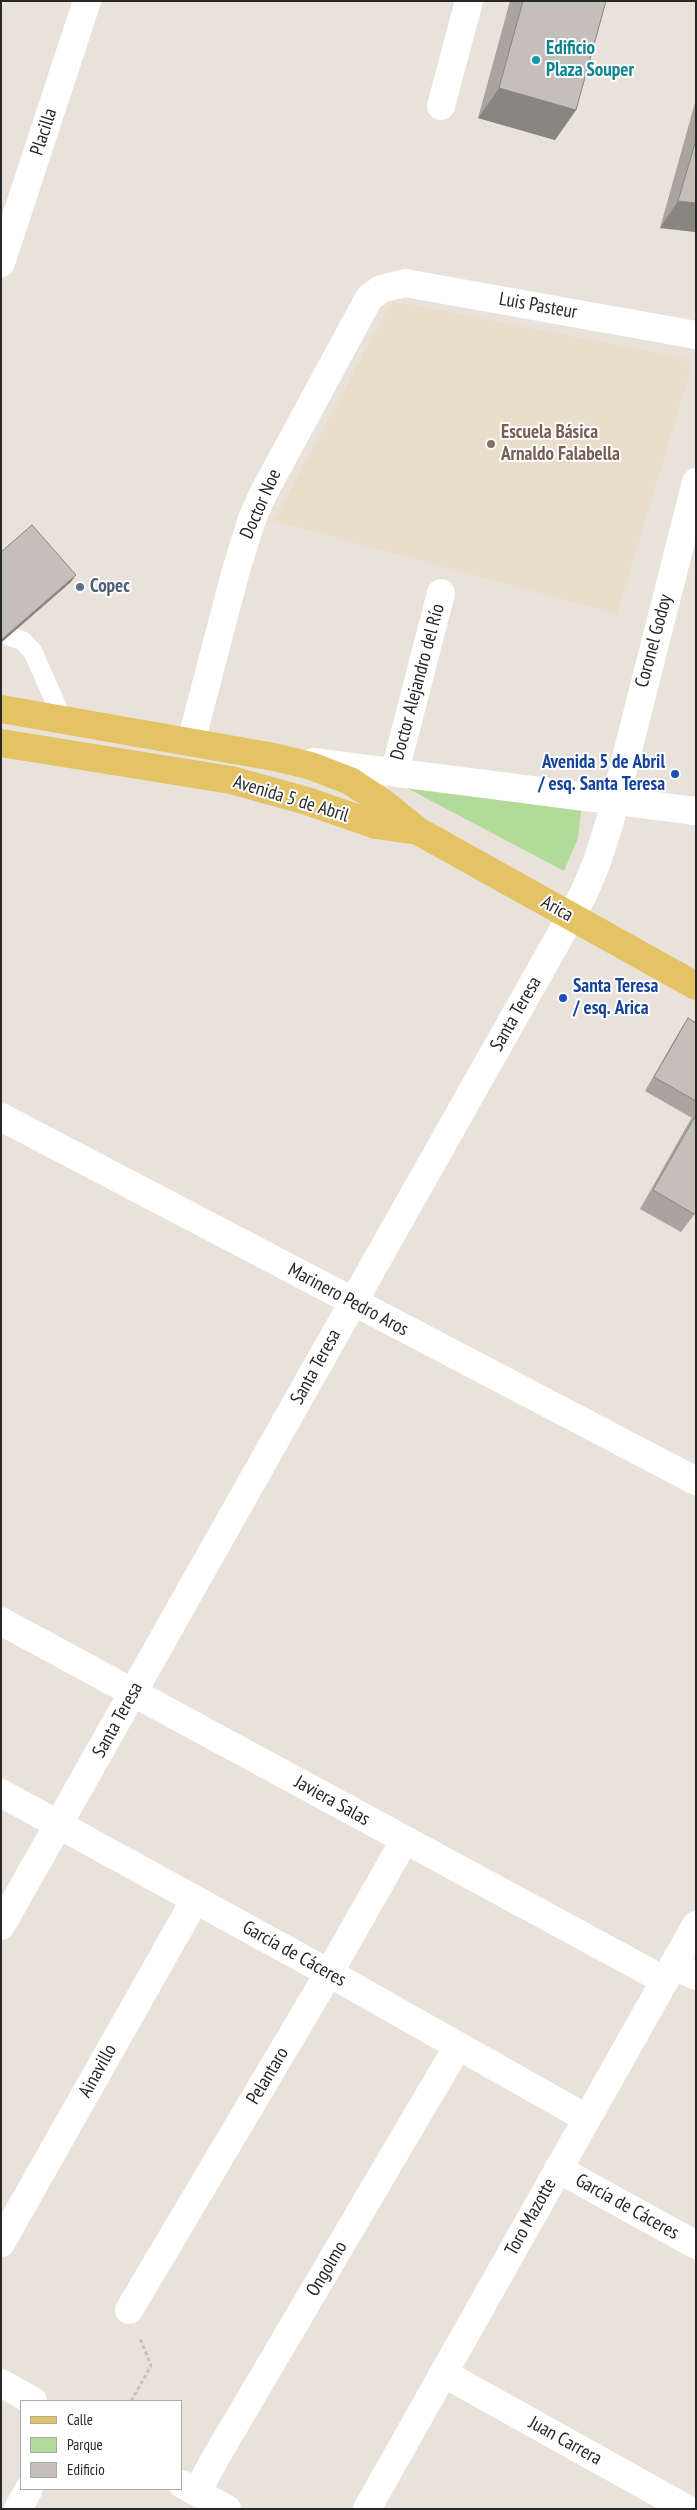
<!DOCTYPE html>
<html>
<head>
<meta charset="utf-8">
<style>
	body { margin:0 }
	#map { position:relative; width:697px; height:2510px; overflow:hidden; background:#e9e2da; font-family:"PT Sans Narrow",sans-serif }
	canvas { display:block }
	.frame { position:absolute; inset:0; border:2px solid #272727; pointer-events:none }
	.legend { position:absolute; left:20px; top:2400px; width:162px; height:90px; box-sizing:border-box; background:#fff; border:1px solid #a9a9a9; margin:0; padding:6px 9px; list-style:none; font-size:15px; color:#272727 }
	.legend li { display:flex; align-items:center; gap:10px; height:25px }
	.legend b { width:25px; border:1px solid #a9a9a9 }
</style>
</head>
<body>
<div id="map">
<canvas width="697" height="2510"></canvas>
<div class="frame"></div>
<ul class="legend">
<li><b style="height:6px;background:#e3c364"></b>Calle</li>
<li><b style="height:14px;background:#b2db9a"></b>Parque</li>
<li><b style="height:14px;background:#c4bfb9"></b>Edificio</li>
</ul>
</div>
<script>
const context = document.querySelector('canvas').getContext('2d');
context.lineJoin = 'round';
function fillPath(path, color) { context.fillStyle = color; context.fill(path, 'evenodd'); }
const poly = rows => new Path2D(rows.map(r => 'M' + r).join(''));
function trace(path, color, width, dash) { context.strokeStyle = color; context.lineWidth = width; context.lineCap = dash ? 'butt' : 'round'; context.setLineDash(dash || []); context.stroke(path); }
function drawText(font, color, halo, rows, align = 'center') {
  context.font = font + ' "PT Sans Narrow",sans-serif'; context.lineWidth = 4; context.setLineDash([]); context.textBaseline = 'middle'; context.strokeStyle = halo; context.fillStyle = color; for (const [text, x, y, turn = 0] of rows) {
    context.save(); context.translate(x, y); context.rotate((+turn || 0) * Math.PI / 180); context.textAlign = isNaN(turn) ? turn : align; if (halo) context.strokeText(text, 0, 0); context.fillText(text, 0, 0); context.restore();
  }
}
fillPath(poly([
	[392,301,685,358,691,368,617,614,274,521]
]), '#e9deca');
fillPath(poly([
	[403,786,581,811,578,838,564,871]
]), '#b2db9a');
trace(poly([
	[131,2401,151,2366,140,2338]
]), '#c3c3c3', 3, [4, 2.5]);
trace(poly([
	[9,636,23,641,33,652,63,720]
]), '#fff', 19);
trace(poly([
	[441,106,469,1],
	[1,263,87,1],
	[191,742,236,570,252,519,263,494,369,298,381,289,405,283,696,335],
	[395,771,441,593],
	[1,1117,696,1481],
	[1,1621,664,1980],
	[1,1793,329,1973,586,2118],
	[1,1926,583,895,597,862,610,821,696,482],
	[673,1965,696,1976],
	[558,2169,696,2245],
	[1,2243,195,1900],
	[129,2310,329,1973,404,1841],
	[443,2373,687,2509],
	[1,2383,33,2401],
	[182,2484,227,2509],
	[197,2492,216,2457,458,2046],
	[18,2509,29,2489],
	[367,2509,696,1925]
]), '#fff', 28);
trace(poly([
	[313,762,696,811]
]), '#fff', 28);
trace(poly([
	[1,709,274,757,311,766,350,781,382,802,418,831,696,986],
	[1,743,231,780,307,801,376,825,418,831]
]), '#e3c364', 28);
fillPath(poly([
	[510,1,606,1,576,110,555,140,478,118],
	[696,99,696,232,660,228],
	[688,1018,696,1023,696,1212,681,1232,640,1209,692,1117,692,1118,645,1091,679,1032]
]), '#a9a49f');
fillPath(poly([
	[499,88,576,110,555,140,478,118],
	[678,201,696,203,696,232,660,228],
	[76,575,71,582,1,643,1,640]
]), '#898682');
const building = poly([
	[523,1,606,1,576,110,499,88,523,1],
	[696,140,696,203,678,201,696,140],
	[32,525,76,575,1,640,1,552,32,525],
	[688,1018,696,1023,696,1101,654,1077,688,1018],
	[696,1115,696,1212,694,1214,653,1190,696,1115]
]);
fillPath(building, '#c4bfb9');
trace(building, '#898682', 1);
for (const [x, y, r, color] of [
	[536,60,5,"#0f9aa8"],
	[491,444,5,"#8d6e63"],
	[80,587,5,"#5c6f8a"],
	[675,774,5,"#1a4fb4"],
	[563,998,5,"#1a4fb4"]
]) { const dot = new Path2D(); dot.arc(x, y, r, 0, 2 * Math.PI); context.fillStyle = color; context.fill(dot); trace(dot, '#fff', 2); }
drawText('bold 19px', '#0d838f', '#fff', [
	["Edificio",546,49],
	["Plaza Souper",546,71]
], 'left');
drawText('19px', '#272727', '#fff', [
	["Placilla",44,132,-72],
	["Luis Pasteur",538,306,10],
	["Doctor Noe",261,504,-66],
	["Coronel Godoy",654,641,-75],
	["Doctor Alejandro del Río",418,682,-75],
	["Avenida 5 de Abril",291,799,17],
	["Arica",557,909,29],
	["Santa Teresa",516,1014,-60],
	["Marinero Pedro Aros",348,1300,28],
	["Santa Teresa",316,1367,-61],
	["Santa Teresa",118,1720,-61],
	["Javiera Salas",332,1801,29],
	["García de Cáceres",294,1954,29],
	["Ainavillo",98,2071,-61],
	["Pelantaro",268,2076,-59],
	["García de Cáceres",627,2207,29],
	["Toro Mazotte",531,2217,-61],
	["Ongolmo",327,2269,-59],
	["Juan Carrera",565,2441,29]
]);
drawText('bold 19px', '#785e54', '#fff', [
	["Escuela Básica",501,433],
	["Arnaldo Falabella",501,455]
], 'left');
drawText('bold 19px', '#4e5e75', '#fff', [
	["Copec",90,587]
], 'left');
drawText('bold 19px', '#164399', '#fff', [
	["Avenida 5 de Abril",665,763],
	["/ esq. Santa Teresa",665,785],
	["Santa Teresa",573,987,"left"],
	["/ esq. Arica",573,1009,"left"]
], 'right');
</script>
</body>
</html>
